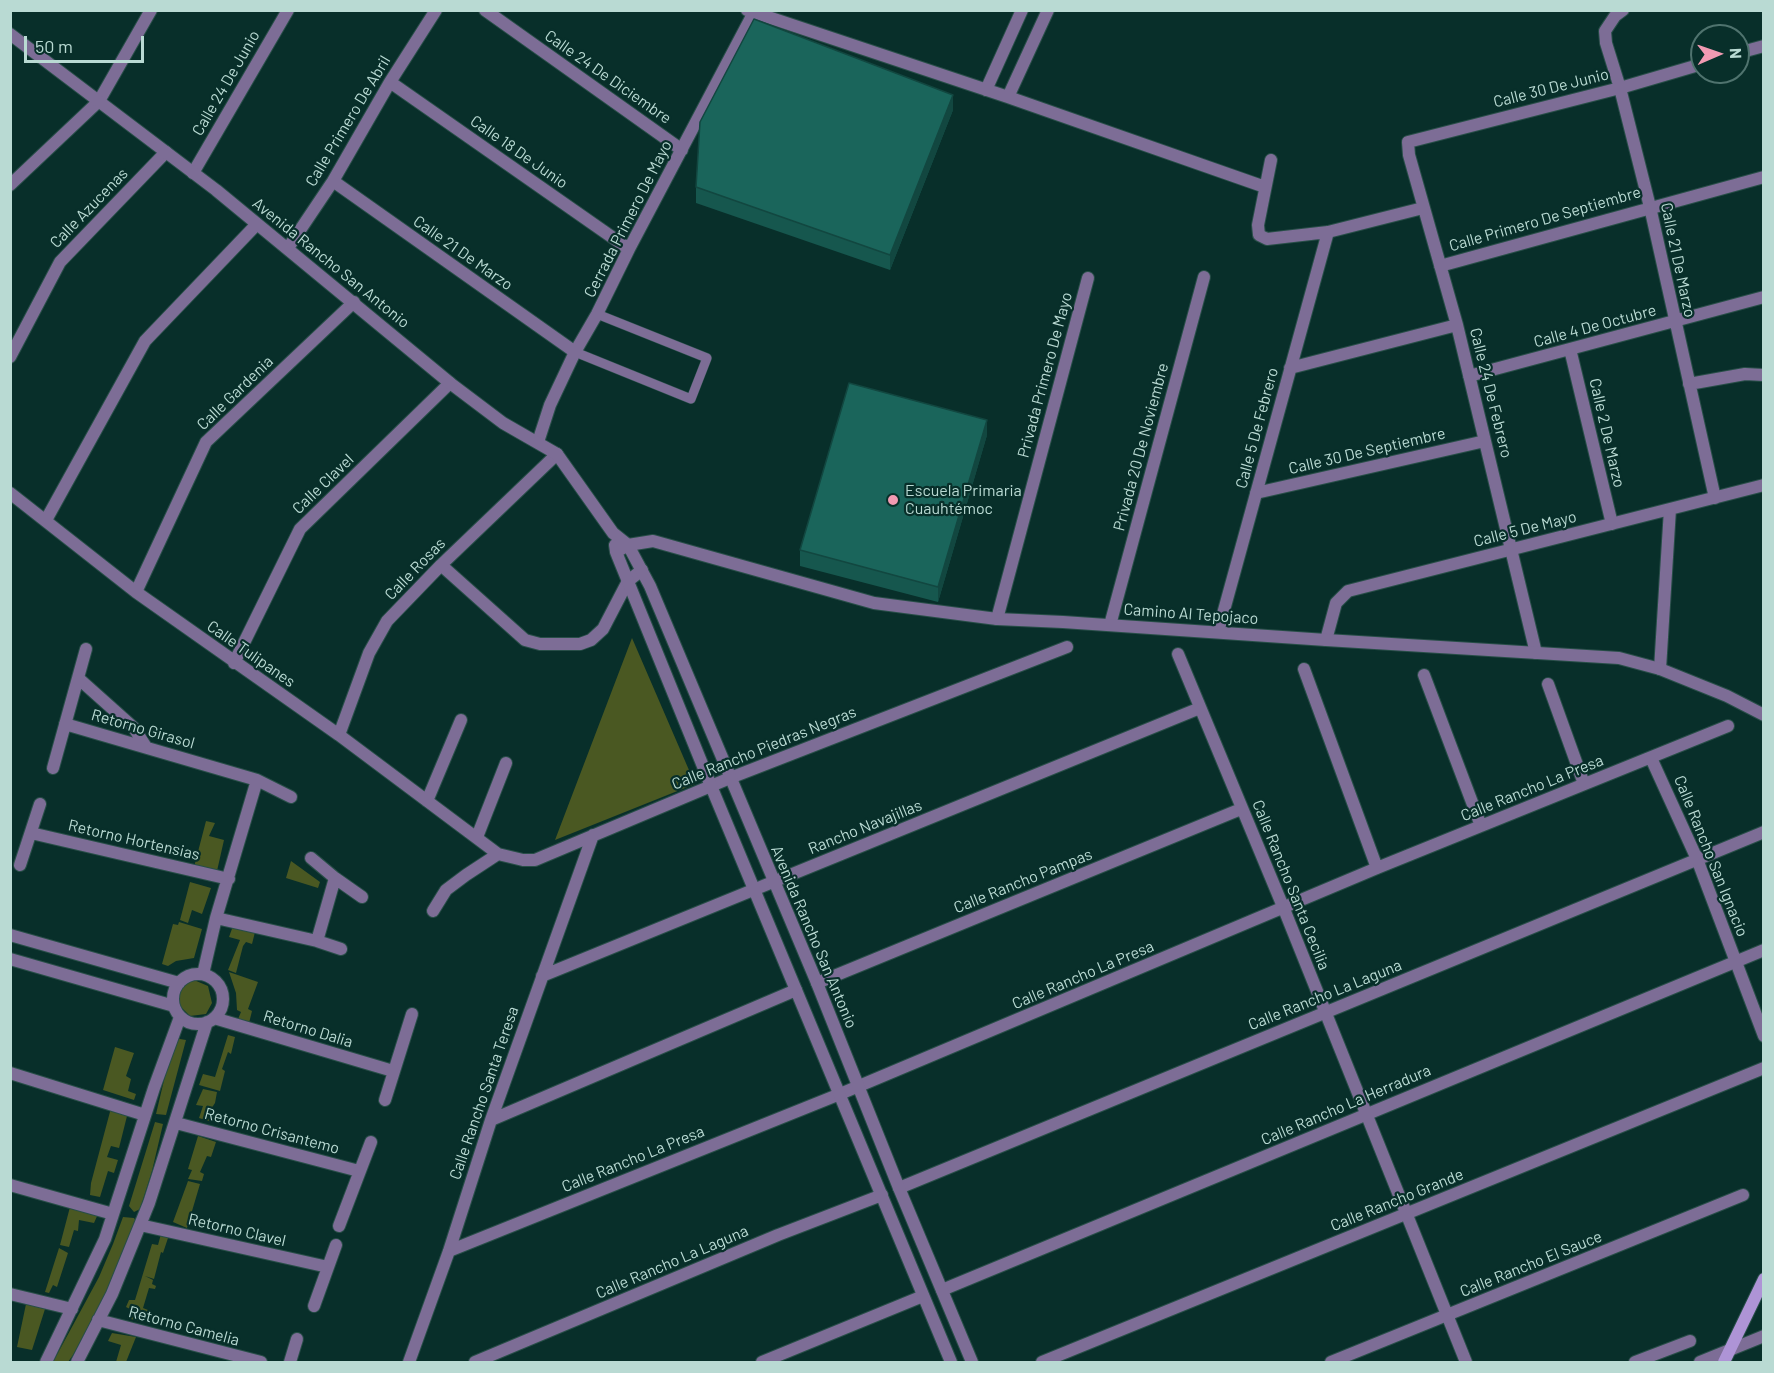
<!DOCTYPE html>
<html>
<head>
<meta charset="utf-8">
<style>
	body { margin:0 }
	#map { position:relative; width:1774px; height:1373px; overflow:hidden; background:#082f2a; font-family:Barlow,sans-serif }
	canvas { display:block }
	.frame { position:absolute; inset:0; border:12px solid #b9dad3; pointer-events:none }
	.north { position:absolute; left:1690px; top:24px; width:60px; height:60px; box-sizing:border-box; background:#082f2a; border:2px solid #4f736e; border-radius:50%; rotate:88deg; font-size:16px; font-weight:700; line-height:24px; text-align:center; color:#b9dad3 }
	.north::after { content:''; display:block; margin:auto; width:21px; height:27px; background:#f19ab2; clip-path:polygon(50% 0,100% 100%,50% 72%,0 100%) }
	.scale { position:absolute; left:24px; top:36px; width:120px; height:27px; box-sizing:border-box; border:3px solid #b9dad3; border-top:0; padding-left:8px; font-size:18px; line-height:21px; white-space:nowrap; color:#b9dad3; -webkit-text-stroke:4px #082f2a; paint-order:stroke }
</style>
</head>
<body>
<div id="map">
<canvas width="1774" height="1373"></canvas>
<div class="frame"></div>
<div class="north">N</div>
<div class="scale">50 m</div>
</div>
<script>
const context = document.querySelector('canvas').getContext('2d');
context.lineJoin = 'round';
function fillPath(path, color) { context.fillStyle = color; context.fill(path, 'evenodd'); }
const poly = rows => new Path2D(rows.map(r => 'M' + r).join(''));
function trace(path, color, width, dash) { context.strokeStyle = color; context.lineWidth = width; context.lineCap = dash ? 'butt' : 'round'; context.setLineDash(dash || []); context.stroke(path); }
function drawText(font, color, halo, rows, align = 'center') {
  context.font = font + ' Barlow,sans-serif'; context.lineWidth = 4.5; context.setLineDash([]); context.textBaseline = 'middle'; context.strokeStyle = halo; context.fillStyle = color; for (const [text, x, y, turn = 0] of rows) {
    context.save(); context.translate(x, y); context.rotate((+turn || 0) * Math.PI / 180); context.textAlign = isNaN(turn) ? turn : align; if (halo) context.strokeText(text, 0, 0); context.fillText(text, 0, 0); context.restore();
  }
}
fillPath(poly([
	[632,638,695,784,555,840],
	[206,821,215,823,209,836,224,840,217,871,194,867],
	[291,861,320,882,318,888,286,878],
	[190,882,211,888,202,914,192,910,188,923,180,920],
	[179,922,202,929,194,958,176,961,168,966,162,964,173,924,178,925],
	[233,926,255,932,252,944,246,942,243,946,236,973,228,970,240,940,229,937],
	[229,972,258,982,248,1009,252,1011,249,1023,238,1019,241,1012,237,1010,236,993],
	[194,980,208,986,212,1003,206,1014,190,1016,179,1005,178,993,185,984],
	[228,1035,235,1037,231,1054,228,1052,222,1069,225,1071,220,1091,199,1085,203,1074,215,1077],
	[174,1038,186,1040,166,1115,156,1114],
	[115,1047,134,1053,126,1076,131,1079,128,1091,136,1094,134,1100,103,1090],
	[203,1089,217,1092,215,1103,211,1109,216,1112,212,1122,199,1118,203,1106,196,1105],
	[111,1108,128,1112,119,1148,111,1146,107,1157,118,1160,114,1173,108,1171,100,1197,90,1195,91,1183],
	[155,1122,163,1124,152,1171,140,1209,134,1212,129,1206],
	[198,1136,216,1142,211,1157,207,1156,200,1172,204,1174,202,1181,188,1179,192,1170,188,1169],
	[188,1181,200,1184,187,1228,173,1222],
	[70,1207,98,1214,94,1223,79,1220,78,1231,74,1230,69,1247,60,1245],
	[123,1217,134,1218,137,1223,117,1273,73,1355,68,1362,53,1362,99,1277,113,1244],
	[161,1234,168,1238,163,1253,161,1252,154,1279,145,1276,153,1280,152,1284,156,1286,155,1289,149,1288,143,1308,148,1310,143,1322,127,1318,130,1309,126,1307,129,1300,135,1300,152,1244,158,1245],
	[59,1248,68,1253,57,1287,53,1285,49,1293,45,1292],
	[26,1304,45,1309,32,1350,17,1347],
	[112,1333,136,1337,126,1362,116,1362,121,1345,108,1341]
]), '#4a5822');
const service = poly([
	[575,352,691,399,707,358,597,314]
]);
const minor = poly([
	[485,10,682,150],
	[747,10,1008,97,1265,187],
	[1623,10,1615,16,1605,31,1606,43,1620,88,1650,207,1715,498],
	[1738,53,1764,46],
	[390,82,629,249],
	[986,90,1022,10],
	[1008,97,1048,10],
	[1271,160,1258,225,1259,235,1267,239,1328,232,1423,208],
	[193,173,288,10],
	[333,181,575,352],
	[10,185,99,101,151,10],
	[288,248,333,181,390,82,436,10],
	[1440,266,1764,177],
	[1570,349,1612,524],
	[10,357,60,262,166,152],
	[1290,368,1457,325],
	[1469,376,1764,297],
	[1689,384,1745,374,1764,375],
	[538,442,550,405,575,352,597,314,629,249,753,14],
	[10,493,136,592,339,735,498,854,523,860,535,860,730,778,1067,647],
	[1256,493,1485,441],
	[46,520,145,341,257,224],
	[441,565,525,640,540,644,580,644,591,640,603,629,628,581,642,570],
	[136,592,206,442,354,302],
	[997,619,1088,278],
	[1110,625,1204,277],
	[1218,632,1328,232],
	[1326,640,1336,603,1348,591,1764,485],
	[1536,653,1457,325,1409,155,1408,142,1620,88,1702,64],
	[1178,654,1284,909,1466,1362],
	[234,663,300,529,450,383],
	[1304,669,1377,868],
	[1660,669,1670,509],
	[1424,675,1481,826],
	[78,678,134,728,146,747],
	[1548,684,1584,784],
	[65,724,257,780],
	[339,735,369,653,387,621,441,565,557,454],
	[1651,758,1697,859,1764,1036],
	[53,768,86,649],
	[427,801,461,720],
	[31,833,229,879],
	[477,837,506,763],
	[311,858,335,878,362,897],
	[20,865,40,804],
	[433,911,446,890,466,875,498,854],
	[216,918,317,941,341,949],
	[10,935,179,983],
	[317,941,335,878],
	[10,959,174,1006],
	[203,974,216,918,257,780,291,797],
	'173 999a25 25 0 1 1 50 0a25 25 0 1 1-50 0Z',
	[542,976,1200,708],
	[817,983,1241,809],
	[214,1018,393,1071],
	[10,1073,145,1115],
	[385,1100,412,1014],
	[491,1120,796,990],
	[176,1123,359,1171],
	[10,1185,113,1214],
	[899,1188,1764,832],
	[140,1225,328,1267],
	[339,1226,371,1142],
	[449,1251,840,1094,1377,868,1728,726],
	[942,1290,1764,950],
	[10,1294,72,1309],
	[314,1306,336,1245],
	[98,1320,261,1362],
	[46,1362,105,1239,154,1088,180,1017],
	[77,1362,112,1294,149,1203,207,1022],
	[290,1362,297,1339],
	[409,1362,449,1251,491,1120,593,835],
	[475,1362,778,1235,882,1195],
	[762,1362,923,1296],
	[1042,1362,1764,1068],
	[1331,1362,1743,1195],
	[1635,1362,1690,1341],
	[1700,1362,1732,1349]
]);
const tertiary = poly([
	[10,34,216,190,450,383,503,423,557,454,613,533,628,545,650,586,817,983,899,1188,972,1362],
	[615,545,616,552,711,786,951,1362],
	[616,552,628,545,653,541,874,603,997,619,1063,622,1326,640,1619,658,1660,669,1727,696,1764,715],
	[1732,1349,1764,1336]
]);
const secondary = poly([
	[1724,1362,1764,1279]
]);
trace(service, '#284e48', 10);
trace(minor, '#284e48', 14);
trace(tertiary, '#284e48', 14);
trace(secondary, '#284e48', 14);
trace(service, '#7d6d96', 9);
trace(minor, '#7d6d96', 12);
trace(tertiary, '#7d6d96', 12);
trace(secondary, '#ae94d6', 12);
fillPath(poly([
	[953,110,890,270,696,203,696,187],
	[987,435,938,602,800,566,800,550]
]), '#16574e');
fillPath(poly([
	[953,95,953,110,890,270,890,255],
	[987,420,987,435,938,602,938,587]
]), '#124740');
const building = poly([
	[754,19,953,95,890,255,696,187,700,122,754,19],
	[849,383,987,420,938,587,800,550,849,383]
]);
fillPath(building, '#1a655b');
trace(building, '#124740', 1.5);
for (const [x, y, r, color] of [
	[893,500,6,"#f19ab2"]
]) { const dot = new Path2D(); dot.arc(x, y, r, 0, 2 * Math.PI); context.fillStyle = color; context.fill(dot); trace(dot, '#082f2a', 2); }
drawText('16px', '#b9dad3', '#082f2a', [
	["Calle 24 De Diciembre",608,77,35],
	["Calle 24 De Junio",226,83,-60],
	["Calle 30 De Junio",1551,88,-14],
	["Calle Primero De Abril",348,121,-59],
	["Calle 18 De Junio",519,152,35],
	["Calle Azucenas",89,208,-46],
	["Cerrada Primero De Mayo",628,219,-63],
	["Calle Primero De Septiembre",1545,219,-16],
	["Calle 21 De Marzo",463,253,35],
	["Calle 21 De Marzo",1678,260,78],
	["Avenida Rancho San Antonio",331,263,39],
	["Calle 4 De Octubre",1595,326,-15],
	["Privada Primero De Mayo",1045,375,-75],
	["Calle Gardenia",235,393,-44],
	["Calle 24 De Febrero",1491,393,76],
	["Calle 5 De Febrero",1257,428,-75],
	["Calle 2 De Marzo",1607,433,77],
	["Privada 20 De Noviembre",1141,447,-75],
	["Calle 30 De Septiembre",1367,451,-13],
	["Calle Clavel",323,484,-44],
	["Calle 5 De Mayo",1525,529,-14],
	["Calle Rosas",415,569,-46],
	["Camino Al Tepojaco",1191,614,4],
	["Calle Tulipanes",251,654,35],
	["Retorno Girasol",143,729,16],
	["Calle Rancho Piedras Negras",764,748,-22],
	["Calle Rancho La Presa",1532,788,-22],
	["Rancho Navajillas",865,827,-22],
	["Retorno Hortensias",134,840,13],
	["Calle Rancho San Ignacio",1711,856,68],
	["Calle Rancho Pampas",1023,881,-22],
	["Calle Rancho Santa Cecilia",1291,885,68],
	["Avenida Rancho San Antonio",814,937,67],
	["Calle Rancho La Presa",1083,975,-23],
	["Calle Rancho La Laguna",1325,995,-22],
	["Retorno Dalia",308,1029,17],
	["Calle Rancho Santa Teresa",484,1093,-71],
	["Calle Rancho La Herradura",1346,1105,-23],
	["Retorno Crisantemo",272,1131,15],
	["Calle Rancho La Presa",633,1159,-22],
	["Calle Rancho Grande",1397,1200,-22],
	["Retorno Clavel",237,1230,13],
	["Calle Rancho La Laguna",672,1262,-23],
	["Calle Rancho El Sauce",1531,1264,-22],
	["Retorno Camelia",184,1326,15]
]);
drawText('16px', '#b9dad3', '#082f2a', [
	["Escuela Primaria",905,491],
	["Cuauhtémoc",905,509]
], 'left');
</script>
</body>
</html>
